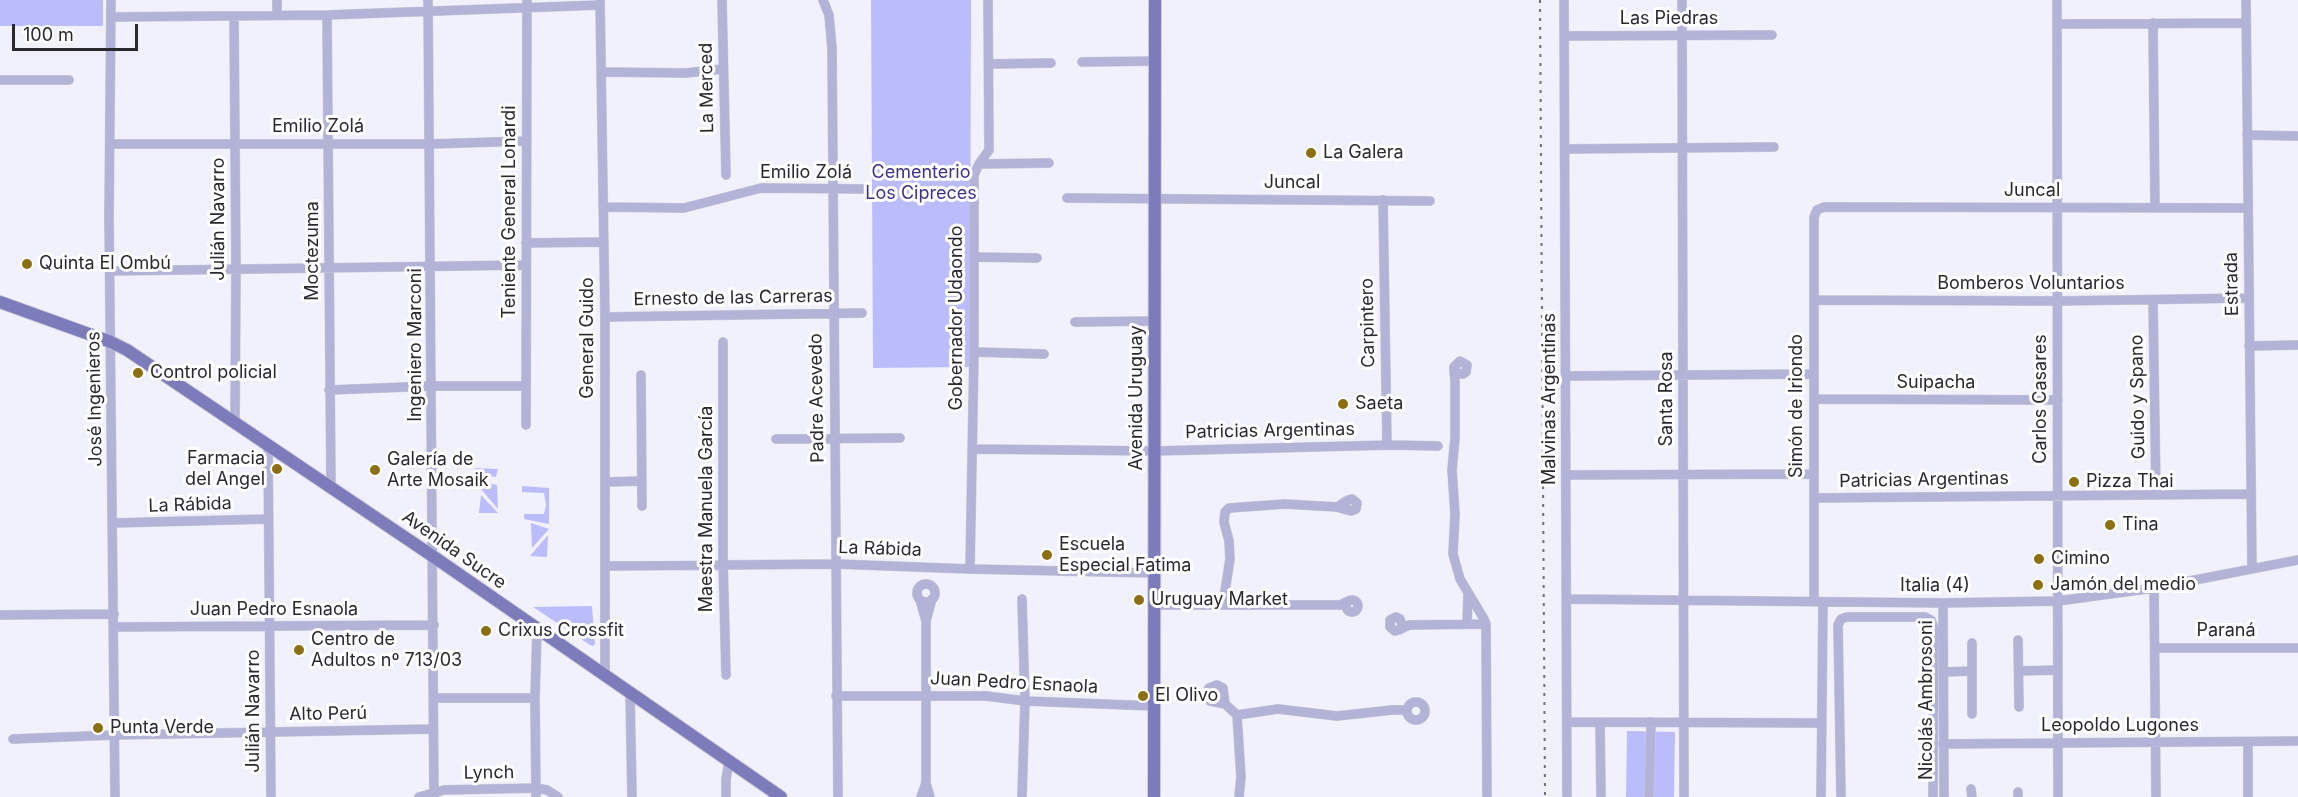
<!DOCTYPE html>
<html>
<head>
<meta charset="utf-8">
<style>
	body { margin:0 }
	#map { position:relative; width:2298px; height:797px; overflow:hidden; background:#f1f1fd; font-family:Inter,sans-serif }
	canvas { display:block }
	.scale { position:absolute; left:12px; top:24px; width:126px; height:27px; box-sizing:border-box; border:3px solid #29292f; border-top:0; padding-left:8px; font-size:18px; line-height:21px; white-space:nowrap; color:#29292f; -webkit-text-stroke:4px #fff; paint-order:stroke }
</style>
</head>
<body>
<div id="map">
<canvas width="2298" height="797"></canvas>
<div class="scale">100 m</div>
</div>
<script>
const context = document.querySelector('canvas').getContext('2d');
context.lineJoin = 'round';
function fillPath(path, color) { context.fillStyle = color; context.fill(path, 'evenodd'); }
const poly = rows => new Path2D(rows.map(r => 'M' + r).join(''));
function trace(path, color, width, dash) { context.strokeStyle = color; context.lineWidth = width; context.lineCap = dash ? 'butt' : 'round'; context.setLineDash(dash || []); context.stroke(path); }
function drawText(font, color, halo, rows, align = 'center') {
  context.font = font + ' Inter,sans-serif'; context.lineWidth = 6; context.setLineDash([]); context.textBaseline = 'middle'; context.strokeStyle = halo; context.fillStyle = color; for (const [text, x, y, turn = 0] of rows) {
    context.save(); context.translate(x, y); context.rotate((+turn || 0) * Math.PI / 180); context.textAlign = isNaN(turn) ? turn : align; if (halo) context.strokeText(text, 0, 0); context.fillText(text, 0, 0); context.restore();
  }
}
fillPath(poly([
	[0,0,103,0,103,26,0,26],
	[871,0,971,0,970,367,873,368],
	[474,468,498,469,496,477,481,475],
	[481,482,497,485,498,509,481,489],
	[522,486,549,488,549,524,524,519,524,514,544,514,546,505,544,493,522,492],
	[481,495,498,513,479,513],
	[531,523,549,529,532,548],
	[548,535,547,557,530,556],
	[592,606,595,644,593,646,590,645,533,607],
	[1627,731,1675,732,1674,797,1626,797]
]), '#bbbcfc');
const minor = poly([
	[111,0,109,217,115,797],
	[428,0,434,797],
	[600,0,605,317,605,675],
	[722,0,726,175],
	[823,0,829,15,832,48,838,797],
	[1564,0,1567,797],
	[1682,0,1684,797],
	[2057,0,2058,797],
	[2246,0,2252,568],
	[277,15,277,0],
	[327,15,331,487],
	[234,16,236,268,235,423],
	[111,17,327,15,600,5],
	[2153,23,2155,207],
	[2057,24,2246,23],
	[1565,36,1772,35],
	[1082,62,1155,61],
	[989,64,1051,63],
	[602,72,686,73,722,69],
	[0,80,69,80],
	[2247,135,2298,136],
	[110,144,429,144,527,141],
	[1566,149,1774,147],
	[979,164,1049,163],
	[1067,198,1430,201],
	[1383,200,1387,445],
	[603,207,684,208,761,188,866,189],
	[526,243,604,242],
	[974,257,1037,258],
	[110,271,526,265],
	[1814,300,2058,301,2249,298],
	[2153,300,2156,494],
	[605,317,862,313],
	[1075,322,1155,321],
	[723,342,723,559,726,675],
	[2249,346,2298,345],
	[974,352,1044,354],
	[1454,369,1457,373,1463,374,1466,372,1467,365,1460,361,1454,367,1454,369,1455,382,1455,438,1452,470,1455,514,1453,554,1460,579,1484,619,1486,624,1487,797],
	[641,375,642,506],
	[1567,376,1814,374],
	[329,390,432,386,526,386],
	[1814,399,2058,400],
	[526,425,527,0],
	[776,439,900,438],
	[268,445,271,797],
	[973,449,1155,451,1391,445,1438,446],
	[1567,475,1814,474],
	[605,482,642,481],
	[1814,498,2250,494],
	[1337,507,1348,500,1352,499,1357,503,1356,509,1351,511,1347,510,1345,505,1346,501],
	[113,523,268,519],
	[605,566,836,564,970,569,1154,573],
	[970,569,974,352,974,175,979,164,989,150,988,0],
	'917 593a9 9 0 1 1 18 0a9 9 0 1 1-18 0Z',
	[2154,588,2156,797],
	[1568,599,1943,603,2058,601,2154,588,2298,560],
	'1346 606a6 6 0 1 1 12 0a6 6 0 1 1-12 0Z',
	[920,600,926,621,932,599],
	[1814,602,1814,217,1817,210,1824,207,2248,208],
	[1943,603,1944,797],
	[1223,604,1230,559,1229,541,1224,522,1225,512,1229,508,1285,504,1337,507,1347,510],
	[1154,605,1340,605,1348,601],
	[0,615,114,614],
	[1467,624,1468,595],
	[114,627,434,625],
	[1401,629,1402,625,1400,619,1396,617,1390,620,1390,627,1395,631,1399,630,1409,625,1486,624],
	[2018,640,2019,707],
	[2155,648,2298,648],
	[2019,671,2058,670],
	[1943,672,1972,671],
	[630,693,632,797],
	[836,696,986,696,1025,701,1154,706],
	[434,698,535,698],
	'1407 711a9 9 0 1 1 18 0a9 9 0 1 1-18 0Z',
	[1225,704,1223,688,1217,685,1209,688,1206,695,1210,701,1225,704,1237,715,1241,777,1239,797],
	[1972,714,1972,643],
	[1237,715,1278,709,1337,716,1392,710,1407,710],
	[1568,722,1822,723],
	[1600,722,1601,797],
	[13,739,114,735,433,729],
	[1943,744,2298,741],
	[926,783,926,621],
	[1971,789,1972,797],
	[2018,792,2018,797],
	[419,797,444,790,536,788,547,790,558,797],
	[536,797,535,698,537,629],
	[726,797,726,779,729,762],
	[921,797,926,783,930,797],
	[1022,797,1025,701,1022,599],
	[1649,797,1651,722],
	[1821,797,1823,602],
	[1841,797,1838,625,1841,619,1847,617,1925,617,1931,620,1934,628,1933,797],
	[2248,797,2248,742]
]);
const major = poly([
	[0,302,111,342,127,350,434,557,781,797],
	[1154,797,1155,0]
]);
trace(minor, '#cdcdd8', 10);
trace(major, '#cdcdd8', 14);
trace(minor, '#b2b3d6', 9);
trace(major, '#7d7cbb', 12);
trace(poly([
	[1540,0,1545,797]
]), '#6f6f77', 2, [3, 6]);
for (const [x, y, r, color] of [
	[1311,153,6,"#8b6f10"],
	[27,264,6,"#8b6f10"],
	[138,373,6,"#8b6f10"],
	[1343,404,6,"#8b6f10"],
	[277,469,6,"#8b6f10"],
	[375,470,6,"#8b6f10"],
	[2074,482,6,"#8b6f10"],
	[2110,525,6,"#8b6f10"],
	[1047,555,6,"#8b6f10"],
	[2039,559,6,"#8b6f10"],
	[2038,585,6,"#8b6f10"],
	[1139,600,6,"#8b6f10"],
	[486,631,6,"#8b6f10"],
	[299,650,6,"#8b6f10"],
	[1143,696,6,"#8b6f10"],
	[98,728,6,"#8b6f10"]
]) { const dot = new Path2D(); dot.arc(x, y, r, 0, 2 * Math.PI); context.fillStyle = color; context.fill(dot); trace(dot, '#fff', 2); }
drawText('18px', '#29292f', '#fff', [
	["Las Piedras",1669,19],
	["La Merced",707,88,-91],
	["Emilio Zolá",318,127],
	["Emilio Zolá",806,173],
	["Juncal",1292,183],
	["Juncal",2032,191],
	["Teniente General Lonardi",510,212,-90],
	["Julián Navarro",219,219,-90],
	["Moctezuma",313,251,-90],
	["Bomberos Voluntarios",2031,284],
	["Estrada",2232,284,-91],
	["Ernesto de las Carreras",733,298,-1],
	["Gobernador Udaondo",957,318,-90],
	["Carpintero",1368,323,-91],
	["General Guido",588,338,-90],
	["Ingeniero Marconi",416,345,-90],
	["Suipacha",1936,383],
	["Guido y Spano",2138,397,-91],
	["Padre Acevedo",817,398,-91],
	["Avenida Uruguay",1137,398,-90],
	["José Ingenieros",95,399,-91],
	["Malvinas Argentinas",1550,399,-90],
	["Santa Rosa",1667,399,-90],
	["Carlos Casares",2041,399,-90],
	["Simón de Iriondo",1797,406,-90],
	["Patricias Argentinas",1270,431,-1],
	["Patricias Argentinas",1924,480,-1],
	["La Rábida",190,505,-2],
	["Maestra Manuela García",707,509,-90],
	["La Rábida",880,549,2],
	["Avenida Sucre",454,550,35],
	["Italia (4)",1935,586],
	["Juan Pedro Esnaola",274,610],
	["Paraná",2226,631],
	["Juan Pedro Esnaola",1014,683,3],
	["Nicolás Ambrosoni",1927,700,-90],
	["Julián Navarro",254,711,-90],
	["Alto Perú",328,714,-1],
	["Leopoldo Lugones",2120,726],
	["Lynch",489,773,-1]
]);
drawText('18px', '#29292f', '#fff', [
	["La Galera",1323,153],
	["Quinta El Ombú",39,264],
	["Control policial",150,373],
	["Saeta",1355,404],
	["Farmacia",265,459,"right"],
	["del Angel",265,480,"right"],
	["Galería de",387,460],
	["Arte Mosaik",387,481],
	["Pizza Thai",2086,482],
	["Tina",2122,525],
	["Escuela",1059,545],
	["Especial Fatima",1059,566],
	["Cimino",2051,559],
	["Jamón del medio",2050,585],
	["Uruguay Market",1151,600],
	["Crixus Crossfit",498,631],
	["Centro de",311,640],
	["Adultos nº 713/03",311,661],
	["El Olivo",1155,696],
	["Punta Verde",110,728]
], 'left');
drawText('18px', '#3e328a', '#fff', [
	["Cementerio",921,173],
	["Los Cipreces",921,194]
]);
</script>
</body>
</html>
